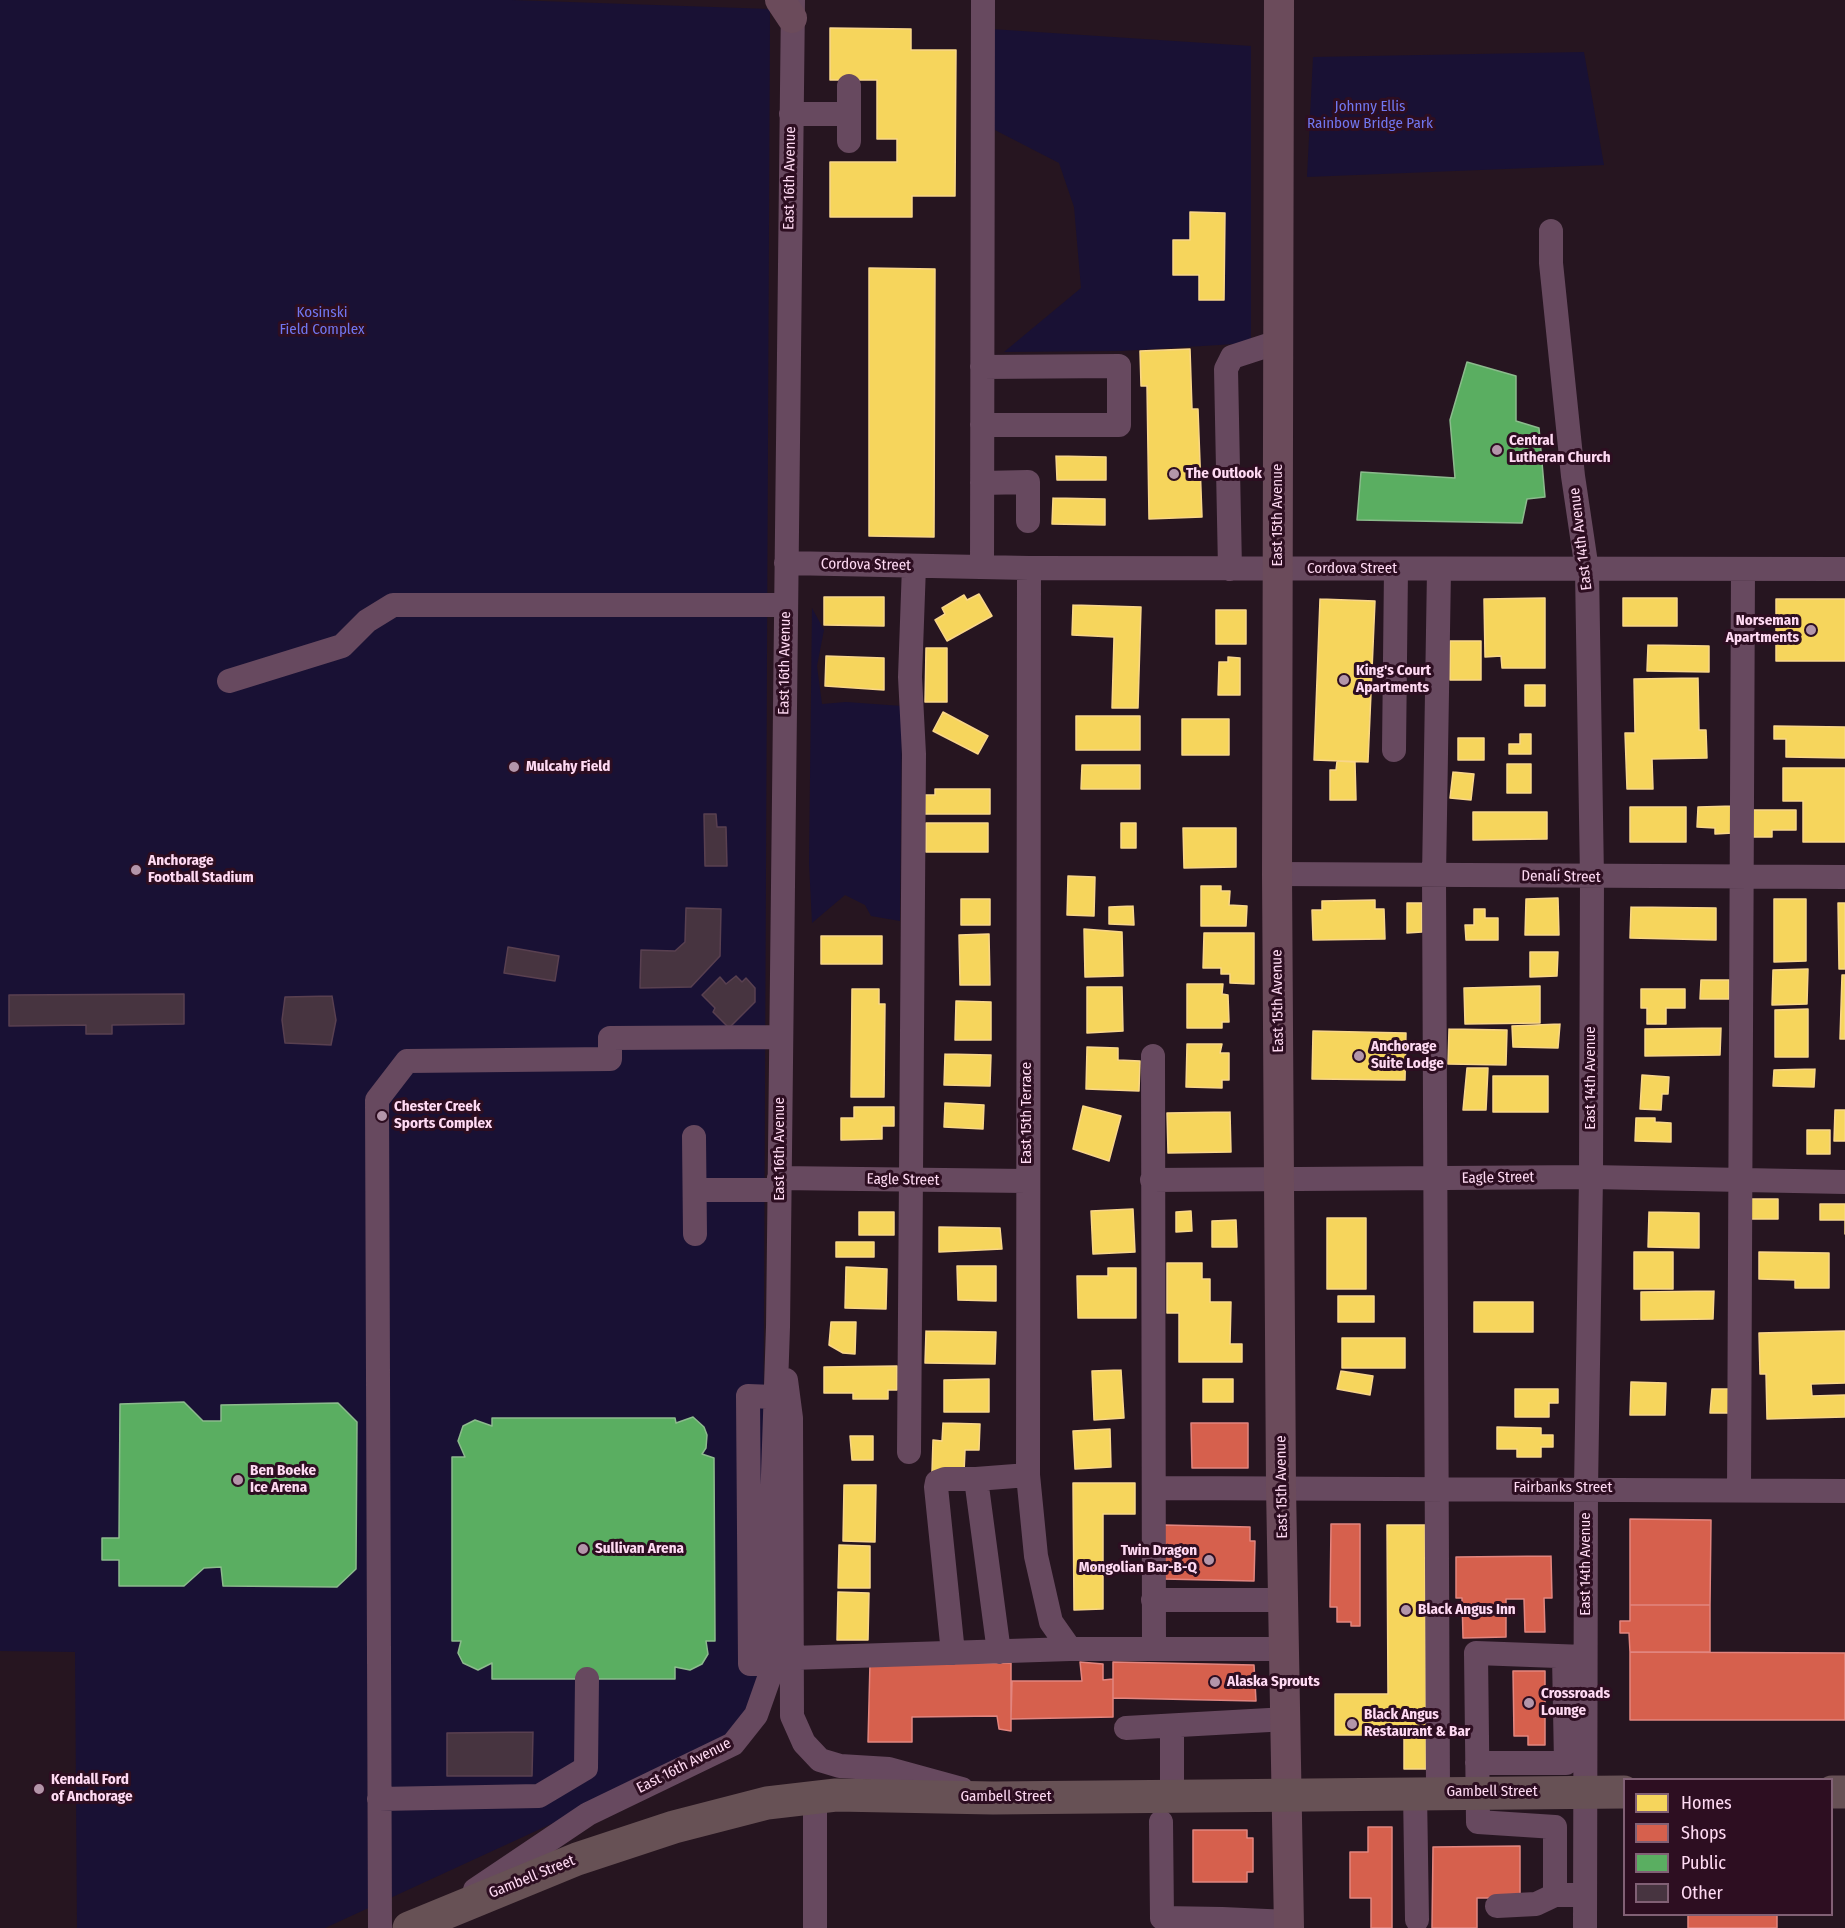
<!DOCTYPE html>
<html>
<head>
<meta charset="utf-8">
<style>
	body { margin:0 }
	#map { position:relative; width:1845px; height:1928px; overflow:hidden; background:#261520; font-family:"Fira Sans Condensed",sans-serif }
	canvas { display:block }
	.legend { position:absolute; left:1623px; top:1778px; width:210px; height:138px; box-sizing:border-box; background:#2d0e21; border:2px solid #816075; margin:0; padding:8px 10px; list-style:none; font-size:18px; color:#ffdaf3 }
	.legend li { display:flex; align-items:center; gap:12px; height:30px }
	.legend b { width:30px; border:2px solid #816075 }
</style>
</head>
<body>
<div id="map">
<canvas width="1845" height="1928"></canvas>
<ul class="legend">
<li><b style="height:16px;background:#f6d55c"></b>Homes</li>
<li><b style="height:16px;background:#d6604d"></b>Shops</li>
<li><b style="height:16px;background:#5aae61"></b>Public</li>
<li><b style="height:16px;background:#473440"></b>Other</li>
</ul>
</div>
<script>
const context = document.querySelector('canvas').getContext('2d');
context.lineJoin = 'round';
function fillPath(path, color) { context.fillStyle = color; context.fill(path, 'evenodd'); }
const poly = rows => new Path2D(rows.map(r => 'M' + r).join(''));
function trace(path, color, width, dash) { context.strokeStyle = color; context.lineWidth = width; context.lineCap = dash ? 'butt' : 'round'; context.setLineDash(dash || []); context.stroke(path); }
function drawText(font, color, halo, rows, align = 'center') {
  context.font = font + ' "Fira Sans Condensed",sans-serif'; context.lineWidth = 6; context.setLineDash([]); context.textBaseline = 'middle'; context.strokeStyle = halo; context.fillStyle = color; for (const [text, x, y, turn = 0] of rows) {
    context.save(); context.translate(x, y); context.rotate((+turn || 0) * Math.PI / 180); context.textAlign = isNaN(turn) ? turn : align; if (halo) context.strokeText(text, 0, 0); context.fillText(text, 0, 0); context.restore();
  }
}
fillPath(poly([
	[0,0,512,0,770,9,762,1727,325,1928,77,1928,75,1652,0,1651],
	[991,29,1251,46,1251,343,1121,351,1004,352,1081,288,1074,207,1059,163,993,129],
	[1584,52,1604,165,1307,177,1313,57],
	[812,608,824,630,817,666,822,704,846,702,902,706,900,921,871,916,865,905,845,895,812,923,809,863]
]), '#191134');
const homes = poly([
	[830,28,911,29,911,50,956,50,955,196,912,196,912,217,830,217,830,162,897,162,897,139,877,139,877,80,830,80,830,28],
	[1190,212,1225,213,1224,300,1199,300,1199,275,1173,275,1173,240,1190,240,1190,212],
	[869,268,935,269,934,537,869,536,869,268],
	[1190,349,1192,409,1198,409,1202,517,1149,519,1147,386,1141,386,1140,351,1190,349],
	[1056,456,1106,457,1106,480,1057,480,1056,456],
	[1053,498,1105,499,1105,525,1052,524,1053,498],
	[979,594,992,616,947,641,935,620,945,614,942,608,964,595,967,600,979,594],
	[824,597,884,597,884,626,824,625,824,597],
	[1545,598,1545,668,1502,668,1501,656,1485,657,1484,599,1545,598],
	[1623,598,1677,598,1677,626,1623,626,1623,598],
	[1320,599,1375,601,1368,762,1314,760,1320,599],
	[1776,599,1845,599,1845,661,1776,661,1776,599],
	[1073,605,1141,607,1138,708,1112,708,1114,637,1072,635,1073,605],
	[1216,610,1246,610,1246,644,1216,644,1216,610],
	[1450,641,1481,641,1481,680,1450,680,1450,641],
	[1648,645,1709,646,1709,672,1647,671,1648,645],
	[926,648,947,648,947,702,925,702,926,648],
	[826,656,884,658,884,690,825,686,826,656],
	[1228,657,1240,658,1240,695,1218,695,1219,662,1228,662,1228,657],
	[1698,678,1699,730,1706,730,1707,758,1652,759,1653,789,1627,789,1625,733,1635,733,1634,679,1698,678],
	[1525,685,1545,685,1545,706,1525,706,1525,685],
	[943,712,988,736,978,754,933,731,943,712],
	[1076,716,1140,716,1140,750,1076,750,1076,716],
	[1182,719,1229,719,1229,755,1182,755,1182,719],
	[1774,726,1845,727,1845,758,1786,757,1786,739,1774,739,1774,726],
	[1520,734,1531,734,1531,754,1509,754,1509,744,1520,744,1520,734],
	[1458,738,1484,738,1484,760,1458,760,1458,738],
	[1337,761,1355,762,1356,800,1330,800,1330,770,1336,770,1337,761],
	[1507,764,1531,764,1531,793,1507,793,1507,764],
	[1082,765,1140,765,1140,789,1081,789,1082,765],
	[1783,768,1845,768,1845,842,1803,842,1803,801,1783,801,1783,768],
	[1453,772,1474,774,1471,800,1450,798,1453,772],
	[935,789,990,789,990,814,925,814,925,795,935,795,935,789],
	[1734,806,1733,833,1715,834,1715,828,1697,827,1698,807,1734,806],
	[1630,807,1686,807,1686,842,1630,842,1630,807],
	[1753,810,1796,810,1796,830,1772,830,1772,837,1753,837,1753,810],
	[1473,812,1547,812,1547,839,1473,840,1473,812],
	[926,823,988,823,988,852,926,852,926,823],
	[1121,823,1136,823,1136,848,1121,848,1121,823],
	[1183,828,1236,828,1236,867,1184,868,1183,828],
	[1068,876,1095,877,1094,916,1067,915,1068,876],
	[1201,886,1221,886,1221,891,1230,891,1229,905,1247,906,1246,926,1201,926,1201,886],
	[1558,898,1559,935,1525,935,1526,899,1558,898],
	[961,899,990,899,990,925,961,925,961,899],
	[1774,899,1806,899,1806,961,1774,962,1774,899],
	[1375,900,1375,909,1384,909,1385,939,1313,940,1312,910,1322,910,1322,901,1375,900],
	[1407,903,1422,903,1422,932,1407,933,1407,903],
	[1838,903,1845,903,1845,969,1839,969,1838,903],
	[1133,906,1134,925,1109,924,1109,907,1133,906],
	[1631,907,1716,908,1716,940,1630,938,1631,907],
	[1474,909,1485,909,1485,918,1498,918,1498,940,1466,940,1465,925,1474,925,1474,909],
	[1084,929,1122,932,1123,976,1085,977,1084,929],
	[1204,933,1254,933,1254,984,1230,983,1230,974,1221,974,1221,968,1203,968,1204,933],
	[989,934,990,985,960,985,959,935,989,934],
	[821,936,882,936,882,964,821,964,821,936],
	[1530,952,1558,952,1557,976,1530,977,1530,952],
	[1808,969,1807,1004,1772,1005,1773,970,1808,969],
	[1842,975,1845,975,1845,1039,1840,1039,1842,975],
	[1701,980,1729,980,1729,999,1700,999,1701,980],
	[1187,984,1223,984,1222,994,1228,995,1229,1022,1222,1022,1222,1028,1187,1028,1187,984],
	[1540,986,1540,1023,1465,1024,1464,988,1540,986],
	[1087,987,1122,987,1123,1031,1087,1033,1087,987],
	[852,989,879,989,879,1004,885,1004,884,1097,851,1097,852,989],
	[1641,989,1685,989,1685,1008,1666,1008,1666,1024,1647,1024,1647,1008,1641,1008,1641,989],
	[956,1001,991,1002,991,1040,955,1040,956,1001],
	[1808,1009,1808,1057,1775,1057,1775,1010,1808,1009],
	[1560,1024,1558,1048,1513,1047,1512,1026,1560,1024],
	[1721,1028,1720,1055,1645,1056,1645,1029,1721,1028],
	[1449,1029,1507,1030,1506,1065,1448,1064,1449,1029],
	[1313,1031,1406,1033,1405,1080,1312,1079,1313,1031],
	[1187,1044,1222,1044,1220,1053,1229,1053,1229,1080,1222,1080,1222,1088,1186,1087,1187,1044],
	[1087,1047,1118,1048,1118,1060,1140,1061,1139,1091,1086,1089,1087,1047],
	[945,1054,991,1055,990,1086,944,1085,945,1054],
	[1467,1068,1488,1068,1486,1110,1463,1110,1467,1068],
	[1815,1069,1814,1087,1773,1086,1774,1070,1815,1069],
	[1642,1075,1669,1077,1668,1094,1662,1094,1661,1110,1640,1109,1642,1075],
	[1493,1076,1548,1076,1548,1112,1493,1112,1493,1076],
	[945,1103,984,1105,983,1129,944,1127,945,1103],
	[1083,1106,1121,1116,1109,1161,1073,1149,1083,1106],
	[854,1107,894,1107,894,1126,882,1126,882,1139,841,1140,841,1118,854,1118,854,1107],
	[1835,1110,1845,1110,1845,1141,1834,1141,1835,1110],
	[1230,1112,1231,1152,1168,1153,1167,1113,1230,1112],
	[1636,1118,1655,1118,1655,1122,1671,1123,1671,1142,1635,1141,1636,1118],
	[1807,1130,1830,1130,1830,1154,1807,1154,1807,1130],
	[1751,1199,1778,1199,1778,1219,1751,1219,1751,1199],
	[1820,1204,1845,1204,1845,1234,1845,1220,1820,1220,1820,1204],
	[1133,1209,1135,1252,1093,1254,1091,1211,1133,1209],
	[1191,1211,1192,1231,1176,1232,1176,1212,1191,1211],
	[859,1212,894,1212,894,1235,859,1235,859,1212],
	[1649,1212,1699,1213,1699,1248,1648,1247,1649,1212],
	[1327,1218,1366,1218,1366,1289,1327,1289,1327,1218],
	[1236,1220,1237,1247,1212,1247,1212,1221,1236,1220],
	[939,1227,1000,1228,1002,1249,939,1252,939,1227],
	[836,1242,874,1242,874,1257,836,1257,836,1242],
	[1634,1252,1673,1252,1673,1289,1634,1289,1634,1252],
	[1759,1252,1829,1253,1829,1288,1795,1288,1795,1280,1759,1279,1759,1252],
	[1167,1263,1202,1263,1202,1279,1210,1279,1210,1302,1231,1302,1230,1344,1242,1344,1242,1362,1179,1362,1179,1313,1167,1313,1167,1263],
	[957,1266,996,1266,996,1301,958,1300,957,1266],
	[846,1267,887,1269,886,1309,845,1308,846,1267],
	[1108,1268,1136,1268,1136,1318,1078,1318,1077,1276,1108,1276,1108,1268],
	[1714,1291,1713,1319,1641,1320,1641,1292,1714,1291],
	[1338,1296,1374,1296,1374,1322,1338,1322,1338,1296],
	[1474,1302,1533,1302,1533,1332,1474,1332,1474,1302],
	[831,1322,856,1322,855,1354,843,1353,829,1345,831,1322],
	[926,1331,996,1332,995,1364,925,1363,926,1331],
	[1845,1331,1845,1383,1811,1384,1812,1396,1845,1395,1845,1417,1767,1419,1766,1374,1760,1374,1759,1333,1845,1331],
	[1342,1338,1405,1338,1405,1368,1342,1368,1342,1338],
	[897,1366,897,1390,888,1390,888,1399,853,1399,853,1393,824,1393,824,1367,897,1366],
	[1121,1370,1124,1418,1094,1420,1092,1371,1121,1370],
	[1341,1371,1373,1376,1370,1395,1337,1389,1341,1371],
	[989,1379,989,1412,944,1412,944,1380,989,1379],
	[1203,1379,1233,1379,1233,1402,1203,1402,1203,1379],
	[1631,1382,1666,1383,1665,1415,1630,1415,1631,1382],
	[1515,1389,1558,1389,1558,1403,1549,1403,1549,1417,1515,1417,1515,1389],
	[1712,1389,1732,1389,1732,1413,1710,1413,1712,1389],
	[943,1423,980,1424,979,1450,965,1450,964,1473,932,1472,933,1440,942,1441,943,1423],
	[1497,1427,1541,1428,1541,1435,1553,1435,1553,1447,1541,1447,1541,1457,1517,1457,1517,1449,1497,1449,1497,1427],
	[1110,1429,1111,1467,1075,1469,1073,1431,1110,1429],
	[850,1436,873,1436,873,1460,852,1460,850,1436],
	[1073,1483,1135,1483,1135,1514,1103,1514,1103,1609,1074,1610,1073,1483],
	[844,1485,876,1485,875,1542,843,1541,844,1485],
	[1387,1525,1425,1525,1426,1769,1404,1769,1404,1735,1335,1735,1335,1694,1388,1694,1387,1525],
	[839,1545,870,1546,870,1588,838,1588,839,1545],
	[838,1592,869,1593,868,1640,837,1640,838,1592]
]);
fillPath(homes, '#f6d55c');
trace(homes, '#f9d689', 1.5);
const shops = poly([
	[1191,1423,1248,1423,1248,1468,1192,1468,1191,1423],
	[1630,1519,1711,1520,1710,1605,1630,1605,1630,1519],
	[1331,1524,1360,1524,1360,1626,1351,1626,1351,1622,1337,1622,1337,1607,1330,1607,1331,1524],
	[1164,1525,1250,1527,1250,1541,1255,1541,1254,1581,1163,1579,1164,1525],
	[1551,1556,1552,1598,1544,1598,1545,1632,1525,1632,1524,1599,1506,1599,1506,1637,1463,1638,1462,1598,1456,1598,1456,1557,1551,1556],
	[1630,1605,1710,1605,1710,1652,1630,1652,1629,1633,1620,1633,1620,1621,1630,1621,1630,1605],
	[1630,1652,1845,1653,1845,1720,1630,1720,1630,1652],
	[1080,1662,1103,1664,1103,1680,1113,1679,1113,1717,1011,1719,1012,1681,1082,1681,1080,1662],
	[1113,1662,1254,1665,1256,1701,1113,1698,1113,1662],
	[870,1663,1011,1663,1011,1731,999,1729,997,1716,912,1717,912,1742,868,1742,870,1663],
	[1513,1671,1545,1671,1545,1745,1528,1745,1528,1736,1514,1736,1513,1671],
	[1368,1827,1392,1827,1392,1928,1371,1928,1371,1898,1350,1898,1350,1852,1368,1852,1368,1827],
	[1193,1830,1247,1830,1247,1838,1253,1838,1253,1872,1247,1872,1247,1882,1193,1882,1193,1830],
	[1520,1846,1520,1898,1477,1898,1477,1928,1432,1928,1433,1847,1520,1846],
	[1688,1914,1777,1914,1777,1928,1688,1928,1688,1914]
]);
fillPath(shops, '#d6604d');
trace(shops, '#e2857f', 1.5);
const public = poly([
	[1467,362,1516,376,1516,421,1539,428,1545,497,1527,499,1522,523,1357,520,1361,472,1455,478,1450,420,1467,362],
	[184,1402,203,1421,221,1421,221,1405,338,1403,357,1422,356,1569,337,1587,223,1586,221,1567,204,1568,184,1586,119,1586,119,1560,102,1560,102,1538,119,1538,120,1404,184,1402],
	[693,1417,704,1427,707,1435,706,1448,702,1454,714,1458,715,1641,706,1641,708,1654,702,1664,690,1670,675,1667,675,1679,492,1679,492,1663,478,1670,463,1663,458,1653,461,1641,452,1641,452,1457,465,1457,458,1441,463,1426,475,1420,492,1426,492,1418,675,1418,676,1423,693,1417]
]);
fillPath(public, '#5aae61');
trace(public, '#8cbb8d', 1.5);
const building = poly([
	[704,814,716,814,717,827,726,827,727,866,705,866,704,814],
	[686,908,721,909,720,956,691,987,640,988,641,950,675,951,685,942,686,908],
	[508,947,559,956,555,981,504,973,508,947],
	[736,976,742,982,746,978,755,988,755,1002,729,1028,713,1012,715,1008,702,995,720,977,726,984,736,976],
	[184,994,184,1024,112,1025,112,1034,86,1034,86,1025,9,1026,9,995,184,994],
	[332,996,336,1020,331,1045,285,1043,282,1020,285,997,332,996],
	[533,1732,532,1776,447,1776,447,1733,533,1732]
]);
fillPath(building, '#473440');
trace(building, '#594050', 1.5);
trace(poly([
	[849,86,849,114],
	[791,114,849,114,849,141],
	[1551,231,1551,263,1573,476,1587,570,1592,878,1591,1177,1586,1489,1585,1928],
	[982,425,1119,425,1119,366,982,367],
	[982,483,1028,482,1028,521],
	[786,563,1029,568,1845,569],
	[982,567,983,0],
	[1029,568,1028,1475,1036,1556,1051,1622,1070,1649],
	[1230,569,1226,369,1232,357,1278,342],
	[229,681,342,646,367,621,393,605,785,605],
	[1394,750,1396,569],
	[1277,874,1845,877],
	[1153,1056,1154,1649],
	[694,1137,695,1234],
	[779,1178,1026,1181],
	[1152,1180,1591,1177,1845,1182],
	[695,1190,779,1190],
	[786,1380,791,1418,792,1716,804,1743,820,1760,840,1766,889,1769,962,1789],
	[909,1452,914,754,910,677,914,566],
	[976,1479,1028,1475],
	[1164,1488,1845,1491],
	[1739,1490,1743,569],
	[1153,1600,1284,1600],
	[953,1653,936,1487,937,1482,945,1479,976,1479,999,1652],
	[792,1658,1070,1649,1286,1649],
	[774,1664,750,1664,748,1396,774,1397],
	[1172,1726,1172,1795],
	[1126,1728,1287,1719],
	[1477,1763,1566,1763,1564,1657],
	[1415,1792,1417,1920],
	[1438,1792,1434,876,1439,570],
	[379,1799,539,1796,586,1768,587,1679],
	[1161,1822,1162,1918,1222,1919],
	[475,1890,588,1814,733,1744,756,1715,774,1664,771,1534,778,1327,793,0],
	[1585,1895,1555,1895,1555,1827,1478,1822,1476,1653,1585,1657],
	[1497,1906,1536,1904,1555,1895],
	[380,1928,377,1100,407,1061,610,1059,610,1038,781,1037],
	[815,1928,815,1798],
	[1221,1928,1222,1919,1289,1922]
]), '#67495f', 24);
trace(poly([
	[780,0,792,18],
	[1279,0,1277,874,1281,1487,1289,1928]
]), '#6b4b5b', 30);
trace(poly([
	[1832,1792,1845,1792],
	[409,1928,577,1859,674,1827,767,1803,836,1795,993,1798,1624,1792]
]), '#675155', 33);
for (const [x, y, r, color] of [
	[1497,450,6,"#b395a9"],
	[1174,474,6,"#b395a9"],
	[1811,630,6,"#b395a9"],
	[1344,680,6,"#b395a9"],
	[514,767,6,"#b395a9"],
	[136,870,6,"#b395a9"],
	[1359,1056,6,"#b395a9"],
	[382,1116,6,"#b395a9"],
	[238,1480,6,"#b395a9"],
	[583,1549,6,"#b395a9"],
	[1209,1560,6,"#b395a9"],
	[1406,1610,6,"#b395a9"],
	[1215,1682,6,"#b395a9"],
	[1529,1703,6,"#b395a9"],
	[1352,1724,6,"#b395a9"],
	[39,1789,6,"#b395a9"]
]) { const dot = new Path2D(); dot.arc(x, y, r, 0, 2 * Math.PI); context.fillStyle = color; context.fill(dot); trace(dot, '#2d0e21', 2); }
drawText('15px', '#7177f0', '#2d0e21', [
	["Johnny Ellis",1370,107],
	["Rainbow Bridge Park",1370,124],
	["Kosinski",322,313],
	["Field Complex",322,330]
]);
drawText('15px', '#ffdaf3', '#2d0e21', [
	["East 16th Avenue",790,178,-89],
	["East 15th Avenue",1278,515,-90],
	["East 14th Avenue",1581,539,-97],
	["Cordova Street",866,565,1],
	["Cordova Street",1352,569],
	["East 16th Avenue",785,663,-89],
	["Denali Street",1561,877,1],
	["East 15th Avenue",1278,1001,-91],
	["East 14th Avenue",1591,1078,-90],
	["East 15th Terrace",1027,1113,-90],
	["East 16th Avenue",780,1149,-90],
	["Eagle Street",1498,1178,-1],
	["Eagle Street",903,1180,1],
	["East 15th Avenue",1282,1487,-91],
	["Fairbanks Street",1563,1488],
	["East 14th Avenue",1586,1564,-90],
	["East 16th Avenue",684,1766,-27],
	["Gambell Street",1492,1792],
	["Gambell Street",1006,1797],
	["Gambell Street",532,1877,-22]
]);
drawText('bold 15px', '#ffdaf3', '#2d0e21', [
	["Central",1509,441],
	["Lutheran Church",1509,458],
	["The Outlook",1186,474],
	["Norseman",1799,621,"right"],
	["Apartments",1799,638,"right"],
	["King's Court",1356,671],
	["Apartments",1356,688],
	["Mulcahy Field",526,767],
	["Anchorage",148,861],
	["Football Stadium",148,878],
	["Anchorage",1371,1047],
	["Suite Lodge",1371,1064],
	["Chester Creek",394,1107],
	["Sports Complex",394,1124],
	["Ben Boeke",250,1471],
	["Ice Arena",250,1488],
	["Sullivan Arena",595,1549],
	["Twin Dragon",1197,1551,"right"],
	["Mongolian Bar-B-Q",1197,1568,"right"],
	["Black Angus Inn",1418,1610],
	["Alaska Sprouts",1227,1682],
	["Crossroads",1541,1694],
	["Lounge",1541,1711],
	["Black Angus",1364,1715],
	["Restaurant & Bar",1364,1732],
	["Kendall Ford",51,1780],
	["of Anchorage",51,1797]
], 'left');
</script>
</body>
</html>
